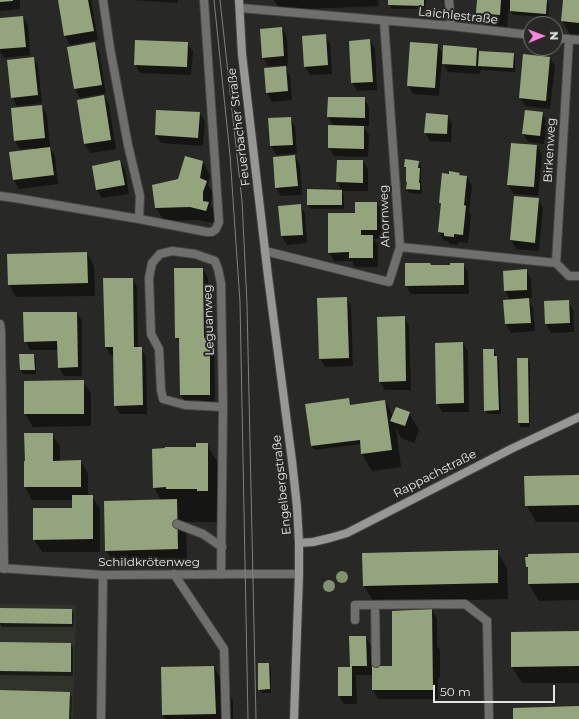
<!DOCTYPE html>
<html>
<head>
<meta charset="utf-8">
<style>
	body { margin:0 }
	#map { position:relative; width:579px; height:719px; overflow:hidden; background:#282926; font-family:Montserrat,sans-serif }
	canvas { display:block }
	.north { position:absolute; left:523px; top:16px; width:40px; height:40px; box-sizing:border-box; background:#282926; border:1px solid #747572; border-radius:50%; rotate:89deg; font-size:11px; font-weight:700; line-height:16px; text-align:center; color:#e5e6e4 }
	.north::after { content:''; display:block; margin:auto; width:14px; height:18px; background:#fe85e0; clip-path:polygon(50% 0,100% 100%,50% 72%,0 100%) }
	.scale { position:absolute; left:433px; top:685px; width:122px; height:18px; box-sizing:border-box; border:2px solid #e5e6e4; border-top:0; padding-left:5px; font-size:12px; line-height:14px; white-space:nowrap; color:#e5e6e4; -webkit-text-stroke:3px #282926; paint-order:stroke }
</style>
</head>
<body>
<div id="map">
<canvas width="579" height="719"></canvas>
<div class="north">N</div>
<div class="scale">50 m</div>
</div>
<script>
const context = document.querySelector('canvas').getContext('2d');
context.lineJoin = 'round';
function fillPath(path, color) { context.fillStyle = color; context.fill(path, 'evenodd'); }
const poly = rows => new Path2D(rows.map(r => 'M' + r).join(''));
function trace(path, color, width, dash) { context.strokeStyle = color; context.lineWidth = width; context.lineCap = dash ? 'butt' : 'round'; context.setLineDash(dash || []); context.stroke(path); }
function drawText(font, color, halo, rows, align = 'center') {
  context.font = font + ' Montserrat,sans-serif'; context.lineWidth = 4; context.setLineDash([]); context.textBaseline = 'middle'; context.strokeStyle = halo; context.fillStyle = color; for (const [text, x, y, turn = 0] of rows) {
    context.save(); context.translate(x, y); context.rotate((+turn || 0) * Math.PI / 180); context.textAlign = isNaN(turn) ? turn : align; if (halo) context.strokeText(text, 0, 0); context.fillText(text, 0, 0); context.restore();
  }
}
fillPath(poly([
	[0,604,76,605,73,719,0,719]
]), '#2f332b');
fillPath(poly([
	[0,0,20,0,20,9,0,11],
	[59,0,91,0,98,40,70,45,65,36],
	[131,0,178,0,178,3],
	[274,0,378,0,379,6,280,10],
	[389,0,426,0,425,9,392,9,389,5],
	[478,0,546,0,549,4,548,17,513,15,509,8,507,27,485,25,477,12],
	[564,0,579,0,579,34,570,34,562,21],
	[23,17,28,26,30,55,4,58,0,51,0,19],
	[282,28,287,37,288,65,268,66,263,57],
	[325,35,330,44,332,74,310,75,305,67],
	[370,40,375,49,377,90,357,91,352,82],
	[94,43,99,52,106,93,80,98,75,89,68,48],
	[187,43,193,51,191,75,140,73,135,64],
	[437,44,444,56,477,48,479,52,513,54,515,59,515,72,481,70,480,74,448,72,442,61,439,96,413,94,408,86],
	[33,58,38,66,42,103,17,106,12,97],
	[550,58,555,66,550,109,525,106,520,98],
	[285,67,290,76,292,100,272,102,267,93,265,69],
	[104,96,109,105,116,149,90,153,85,144,78,101],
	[329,98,364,98,369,107,369,126,363,126,369,135,368,157,334,156,329,148,334,126,328,117],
	[42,106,47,115,50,146,49,146,55,156,58,184,19,189,14,180,11,153,34,150,33,148,20,149,15,141],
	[200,113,205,122,203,146,161,143,156,135],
	[542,113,547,122,544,144,528,142,523,134],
	[447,116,452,124,451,142,430,141,425,132],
	[290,118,295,127,297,153,276,155,271,146],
	[537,146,542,155,538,196,514,194,508,185],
	[295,156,300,165,302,195,281,196,276,187],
	[338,161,363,161,368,170,368,191,342,191,344,195,344,209,311,209,308,205,308,190,342,191,337,182],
	[120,162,125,170,129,194,102,198,97,190],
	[203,162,210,175,208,185,214,194,210,205,216,215,213,223,198,220,164,221,156,208,179,180],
	[418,162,421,166,421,186,422,188,422,194,409,193,407,189,408,183,407,169,405,167],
	[459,174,461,177,467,177,472,186,469,212,471,215,468,243,458,242,458,245,450,244,448,241,444,241,439,232,442,205,440,202,450,175],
	[515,197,538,199,543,208,539,251,516,249,511,240],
	[377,203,382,211,382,239,374,239,378,245,378,267,355,267,352,261,334,261,329,252,356,214],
	[300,205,305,213,307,243,287,245,282,236,279,206],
	[87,253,94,266,95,296,16,297,9,284],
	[463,264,468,272,469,294,411,294,406,285,431,266,451,266],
	[203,269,208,278,208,338,214,347,215,403,186,403,181,395,181,345,176,338],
	[526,270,531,279,532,298,528,299,533,308,535,331,511,333,506,324,510,300,505,291,504,271],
	[104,279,132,279,137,287,138,348,141,348,146,357,147,414,120,414,115,406,114,356,111,356,106,347],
	[346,298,351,306,353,366,325,367,320,358],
	[568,301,573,310,574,332,551,333,546,324,545,302],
	[77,313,82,321,82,376,64,376,59,367,58,350,30,350,25,341],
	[404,317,409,326,411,390,385,390,380,382],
	[463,343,468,352,469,412,442,412,437,403],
	[493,350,496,354,496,357,499,361,501,414,488,414,485,410],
	[20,355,34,355,36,359,36,374,23,374,21,370],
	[518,359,528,359,530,363,530,427,521,427,519,423],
	[83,381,91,394,91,426,33,427,25,414],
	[348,399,351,405,385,401,393,416,409,413,419,430,414,443,401,438,396,428,401,467,372,471,362,454,361,444,314,450,312,446,306,404],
	[52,434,60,447,60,462,81,461,88,474,88,496,92,496,100,509,100,552,42,552,34,539,73,509,73,500,32,500,25,487,25,462],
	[207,444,226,477,227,524,217,524,215,522,186,522,187,566,116,567,106,550,161,501,154,487,197,448],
	[579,476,579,522,536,522,526,505],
	[497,551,507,568,508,599,374,603,364,586],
	[579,554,579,600,539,601,529,584,529,571,527,567],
	[0,609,71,610,74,614,73,627,2,627,0,624],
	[432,610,437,619,437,646,440,650,440,678,438,678,438,699,378,699,373,690,373,675,355,675,356,677,357,704,344,704,339,696,352,668,351,666,366,637,371,646,371,667,393,667],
	[579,631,579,683,522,683,512,667],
	[0,643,71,644,73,648,73,676,0,675],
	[269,664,271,668,271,693,262,693,259,689],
	[214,667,233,700,233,719,165,719,163,715],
	[0,691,69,693,72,697,71,719,0,719]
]), '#0007');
fillPath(poly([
	[0,0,13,0,13,1,0,2],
	[58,0,88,0,94,31,64,36],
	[388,0,424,0,424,6,388,5],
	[477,0,501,0,500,15,476,13],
	[510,0,547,0,546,14,510,11],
	[563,0,579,0,579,23,561,21],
	[23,16,26,47,0,49,0,18],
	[282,27,284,56,262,58,260,29],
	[326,34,328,65,304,67,302,36],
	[370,39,373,82,351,83,349,41],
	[135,40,188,42,187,67,134,65],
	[95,42,102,85,74,89,67,47],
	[410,42,438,44,435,88,407,86],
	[443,45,477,48,476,66,442,64],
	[479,51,514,53,513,68,478,66],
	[523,54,550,57,546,101,519,98],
	[34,57,38,95,11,98,7,60],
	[286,66,288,91,266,93,264,68],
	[104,95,111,140,84,144,77,100],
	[328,97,365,97,365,118,327,117],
	[42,105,45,138,14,141,11,108],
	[156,110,200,112,198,138,155,135],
	[525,110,543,112,540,136,522,134],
	[426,113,448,115,447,134,424,133],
	[291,117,293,145,270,146,268,118],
	[328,125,364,126,364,149,328,148],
	[511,143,537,145,534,187,507,185],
	[50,147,54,175,13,180,9,152],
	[295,155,298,186,275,188,273,157],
	[185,156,203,161,200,178,207,181,203,192,203,201,209,202,206,211,190,207,155,208,152,185,178,179],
	[405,159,419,161,418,168,420,168,419,183,420,183,420,190,406,189,407,182,406,182,406,167,404,167],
	[120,160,125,185,96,190,92,166],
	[337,160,363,160,363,183,336,182],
	[449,171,460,173,459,175,467,176,464,205,466,206,463,235,454,234,454,237,444,236,444,233,438,232,441,203,439,203,442,173,449,174],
	[307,189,342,190,342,205,307,205],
	[514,196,539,198,535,243,510,240],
	[355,202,377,202,377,230,361,230,361,235,373,235,373,258,349,258,349,252,328,253,328,213,355,213],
	[301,204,303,235,281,236,278,206],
	[87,252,88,283,8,285,7,254],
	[405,263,430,263,431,265,450,265,450,263,464,263,464,285,405,286],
	[174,268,203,268,204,338,210,337,210,395,180,395,179,338,175,338],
	[527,269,527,290,504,291,503,271],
	[103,278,133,278,134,347,142,347,143,405,114,406,113,347,105,347],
	[347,297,349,358,319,359,317,298],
	[529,298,531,323,505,324,503,300],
	[569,300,570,323,545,324,544,301],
	[23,312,77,312,78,367,58,368,57,341,24,342],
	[405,316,406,381,379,382,377,317],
	[463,342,464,403,436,404,435,343],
	[483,349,494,349,494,356,497,356,499,410,484,411],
	[19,354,34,354,35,370,20,370],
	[517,358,528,358,529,423,518,423],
	[84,380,84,414,24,414,24,381],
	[349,398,350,405,385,400,392,450,361,454,360,440,311,446,305,404],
	[396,407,410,412,405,426,390,421],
	[24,433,53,433,53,461,81,460,81,487,24,487,24,461,25,461],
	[196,443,208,443,208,491,197,491,197,489,166,489,166,487,153,488,152,449,165,448,165,447,196,447],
	[579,475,579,505,525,506,524,476],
	[72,495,93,495,93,539,33,540,33,508,72,508],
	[177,499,178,549,105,551,104,501],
	[498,550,498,583,363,586,362,553],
	[579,553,579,583,528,584,528,567,526,567,525,557,528,557,528,554],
	[0,608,72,609,72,624,0,623],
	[432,609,433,690,372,690,372,666,392,666,392,611],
	[579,631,579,666,511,667,511,632],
	[349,636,366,636,367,666,352,666,352,696,338,696,338,667,350,667],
	[0,642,71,643,71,672,0,671],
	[258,663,269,663,270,689,258,690],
	[214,666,216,714,162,715,161,667],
	[0,690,70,692,69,719,0,719],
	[579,706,579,719,513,719,513,708]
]), '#94a57e');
const lane = poly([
	[177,524,203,534,222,547],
	[174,574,224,649,226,719],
	[375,605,376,663],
	[355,620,355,605,465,604,487,621]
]);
const street = poly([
	[103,0,110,48,128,145,140,196,139,219],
	[449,0,451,26],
	[240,8,451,26,531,35],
	[555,38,579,40],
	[0,196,15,198,139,219,207,232,212,232,216,229,219,222,204,0],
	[400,247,556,263,569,276,579,276],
	[265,251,389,282,400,247,384,21],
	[556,263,569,39],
	[0,324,1,331,4,569],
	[0,568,103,575,253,574,299,574],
	[221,574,223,407,185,405,163,399,161,390,159,349,151,334,149,278,152,263,160,254,172,251,195,254,215,261,218,269,221,283,223,407],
	[487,621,489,719],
	[101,719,103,575]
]);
const secondary = poly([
	[239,0,242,54,268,276,292,461,297,507,299,543,299,574,294,719],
	[299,543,313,542,330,538,347,533,511,449,579,417]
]);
trace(lane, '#464744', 10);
trace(street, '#464744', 10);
trace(secondary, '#464744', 10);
trace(lane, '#6f706e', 8);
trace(street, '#6f706e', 8);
trace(secondary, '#979896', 8);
trace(poly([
	[214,0,230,155,240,302,248,719],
	[220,0,242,201,247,304,256,719]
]), '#80817e', 1);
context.fillStyle = '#82926e';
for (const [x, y] of [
	[342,577],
	[329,586]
]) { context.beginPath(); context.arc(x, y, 6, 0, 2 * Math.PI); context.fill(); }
drawText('12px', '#e5e6e4', '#282926', [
	["Laichlestraße",458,16,6],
	["Feuerbacher Straße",239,127,-97],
	["Birkenweg",550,150,-87],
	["Ahornweg",385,216,-92],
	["Leguanweg",209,320,-92],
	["Rappachstraße",435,474,-27],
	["Engelbergstraße",282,485,-96],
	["Schildkrötenweg",149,562]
]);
</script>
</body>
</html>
